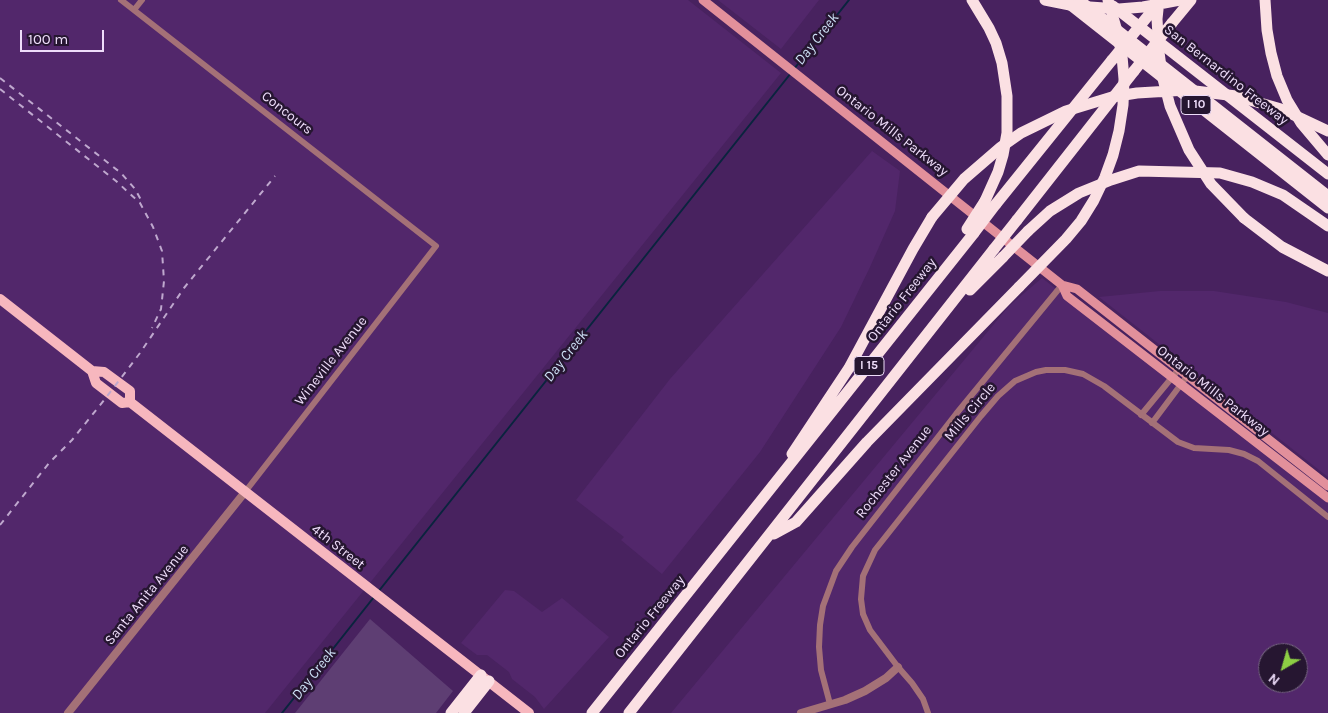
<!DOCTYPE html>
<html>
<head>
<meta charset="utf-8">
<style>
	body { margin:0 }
	#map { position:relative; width:1328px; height:713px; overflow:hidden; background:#48225f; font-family:Karla,sans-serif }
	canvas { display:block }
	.north { position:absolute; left:1258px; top:643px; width:50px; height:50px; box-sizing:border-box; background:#261631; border:1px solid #766681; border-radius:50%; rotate:218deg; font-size:14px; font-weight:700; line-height:20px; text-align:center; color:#eeddfa }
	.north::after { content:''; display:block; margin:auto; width:18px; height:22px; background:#8dce44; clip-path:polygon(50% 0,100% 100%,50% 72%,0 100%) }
	.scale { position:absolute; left:20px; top:30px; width:84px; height:22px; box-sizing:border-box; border:2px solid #eeddfa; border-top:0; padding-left:6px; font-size:15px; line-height:18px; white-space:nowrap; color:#eeddfa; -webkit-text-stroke:4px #261631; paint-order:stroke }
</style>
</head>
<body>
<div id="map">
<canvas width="1328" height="713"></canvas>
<div class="north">N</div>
<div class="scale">100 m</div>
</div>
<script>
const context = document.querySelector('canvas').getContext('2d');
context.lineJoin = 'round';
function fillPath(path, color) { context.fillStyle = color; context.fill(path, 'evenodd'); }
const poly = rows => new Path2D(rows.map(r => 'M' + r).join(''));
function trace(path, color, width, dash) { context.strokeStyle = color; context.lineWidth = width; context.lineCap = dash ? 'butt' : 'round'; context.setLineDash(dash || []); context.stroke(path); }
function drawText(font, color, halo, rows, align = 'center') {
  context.font = font + ' Karla,sans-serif'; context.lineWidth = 5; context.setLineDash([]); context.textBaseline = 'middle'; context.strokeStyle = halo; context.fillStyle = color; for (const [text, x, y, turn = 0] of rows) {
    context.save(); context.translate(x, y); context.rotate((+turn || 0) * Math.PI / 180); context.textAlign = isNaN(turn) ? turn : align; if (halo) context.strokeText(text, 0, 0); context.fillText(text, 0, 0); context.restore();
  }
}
fillPath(poly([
	[0,0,688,0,781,73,265,713,0,713],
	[718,0,819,0,781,49],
	[872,151,900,171,895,211,870,267,841,327,760,452,662,574,621,540,624,537,576,500,670,379],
	[1042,278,1175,381,1328,503,1328,713,671,713,1009,306],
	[1268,653,1298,653,1298,683,1268,683],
	[1160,291,1214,291,1286,302,1328,313,1328,477,1099,297],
	[505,590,514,591,542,612,562,598,609,637,544,709,535,697,512,679,509,672,487,655,477,655,461,643]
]), '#52276b');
fillPath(poly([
	[370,619,453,691,436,713,295,713]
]), '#5e3e73');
trace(poly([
	[794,69,849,0],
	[378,592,791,73],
	[282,713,374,597]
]), '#0a243e', 2);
trace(poly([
	[121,0,436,246,245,492],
	[134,10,142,0],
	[1141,415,1179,369],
	[1152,423,1188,375],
	[830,704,821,670,819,647,820,625,823,606,836,571,852,547,956,414,1062,285],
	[928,713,923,699,912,683,898,667,870,630,863,614,861,599,863,576,875,550,981,416,998,396,1015,381,1036,372,1046,370,1065,370,1083,374,1104,386,1178,442,1194,448,1229,450,1244,454,1258,461,1328,517]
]), '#a47177', 6);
trace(poly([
	[68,713,245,492],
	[801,713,845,700,865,691,886,678,898,667]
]), '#a47177', 8);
trace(poly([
	[703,0,1062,285,1077,289,1328,486],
	[1062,285,1067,296,1328,498]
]), '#e2909b', 9);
trace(poly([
	[0,299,92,371,104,372,130,391,130,402],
	[92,371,96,383,122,403,130,402,529,713]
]), '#f7b7be', 10);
trace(poly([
	[972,0,989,28,996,43,1002,63,1007,96,1007,133,1003,155,998,172,985,201],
	[1079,0,1328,196],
	[1265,0,1267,30,1271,53,1277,76,1287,100,1301,123,1328,155],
	[1068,3,1328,208],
	[1113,6,1328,174],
	[1172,23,1191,0],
	[996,204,1112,60],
	[1244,218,1282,247,1328,271],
	[1017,220,1134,71],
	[1028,231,1050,211,1079,193,1111,180,1139,171,1220,173,1252,182,1283,195,1328,226],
	[970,290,1003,257],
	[792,454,849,368,913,249,932,217],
	[774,534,796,522,867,442,1019,287],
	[451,713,481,675],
	[464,713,489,681],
	[592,713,974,233],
	[629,713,994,249]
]), '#fbe0e3', 11);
trace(poly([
	[0,78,121,173,135,189,141,200],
	[0,89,116,181,140,203,153,227,162,251,164,281,161,309,152,328],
	[0,525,49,463,72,440,105,399,140,353,184,288,275,176]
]), '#bfa8ce', 2, [6, 6]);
trace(poly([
	[1045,0,1075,6,1119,9,1143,7,1180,0],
	[1159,0,1157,19,1159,52,1162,75,1170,106,1189,150,1211,184,1244,218],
	[1112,60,1152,11],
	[1134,71,1172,23],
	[932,217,964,179,1001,147,1021,133,1066,111,1112,97,1137,93,1187,90,1236,96,1281,109,1328,131],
	[967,229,985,201],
	[974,233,996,204],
	[994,249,1017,220],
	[1003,257,1028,231],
	[1019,287,1066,239,1081,221,1094,200,1105,177,1113,155,1119,131,1123,105,1124,79,1122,56,1117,31,1108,0]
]), '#fbe0e3', 11);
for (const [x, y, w] of [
	[1196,105,30],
	[869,366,30]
]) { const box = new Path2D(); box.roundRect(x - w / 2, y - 9.5, w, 19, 4); context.fillStyle = '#261631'; context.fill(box); trace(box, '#eeddfa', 1); }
drawText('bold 12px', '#eeddfa', null, [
	["I 10",1196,105],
	["I 15",869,366]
]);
drawText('14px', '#eeddfa', '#261631', [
	["San Bernardino Freeway",1226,75,38],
	["Concours",287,113,38],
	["Ontario Mills Parkway",892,131,38],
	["Ontario Freeway",902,300,-52],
	["Wineville Avenue",331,361,-52],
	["Ontario Mills Parkway",1213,391,38],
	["Mills Circle",970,412,-50],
	["Rochester Avenue",894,472,-52],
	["4th Street",338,547,38],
	["Santa Anita Avenue",147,595,-51],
	["Ontario Freeway",650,617,-51]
]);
drawText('italic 15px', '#ccdff4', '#261631', [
	["Day Creek",817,39,-52],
	["Day Creek",566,356,-52],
	["Day Creek",314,674,-52]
]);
</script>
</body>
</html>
